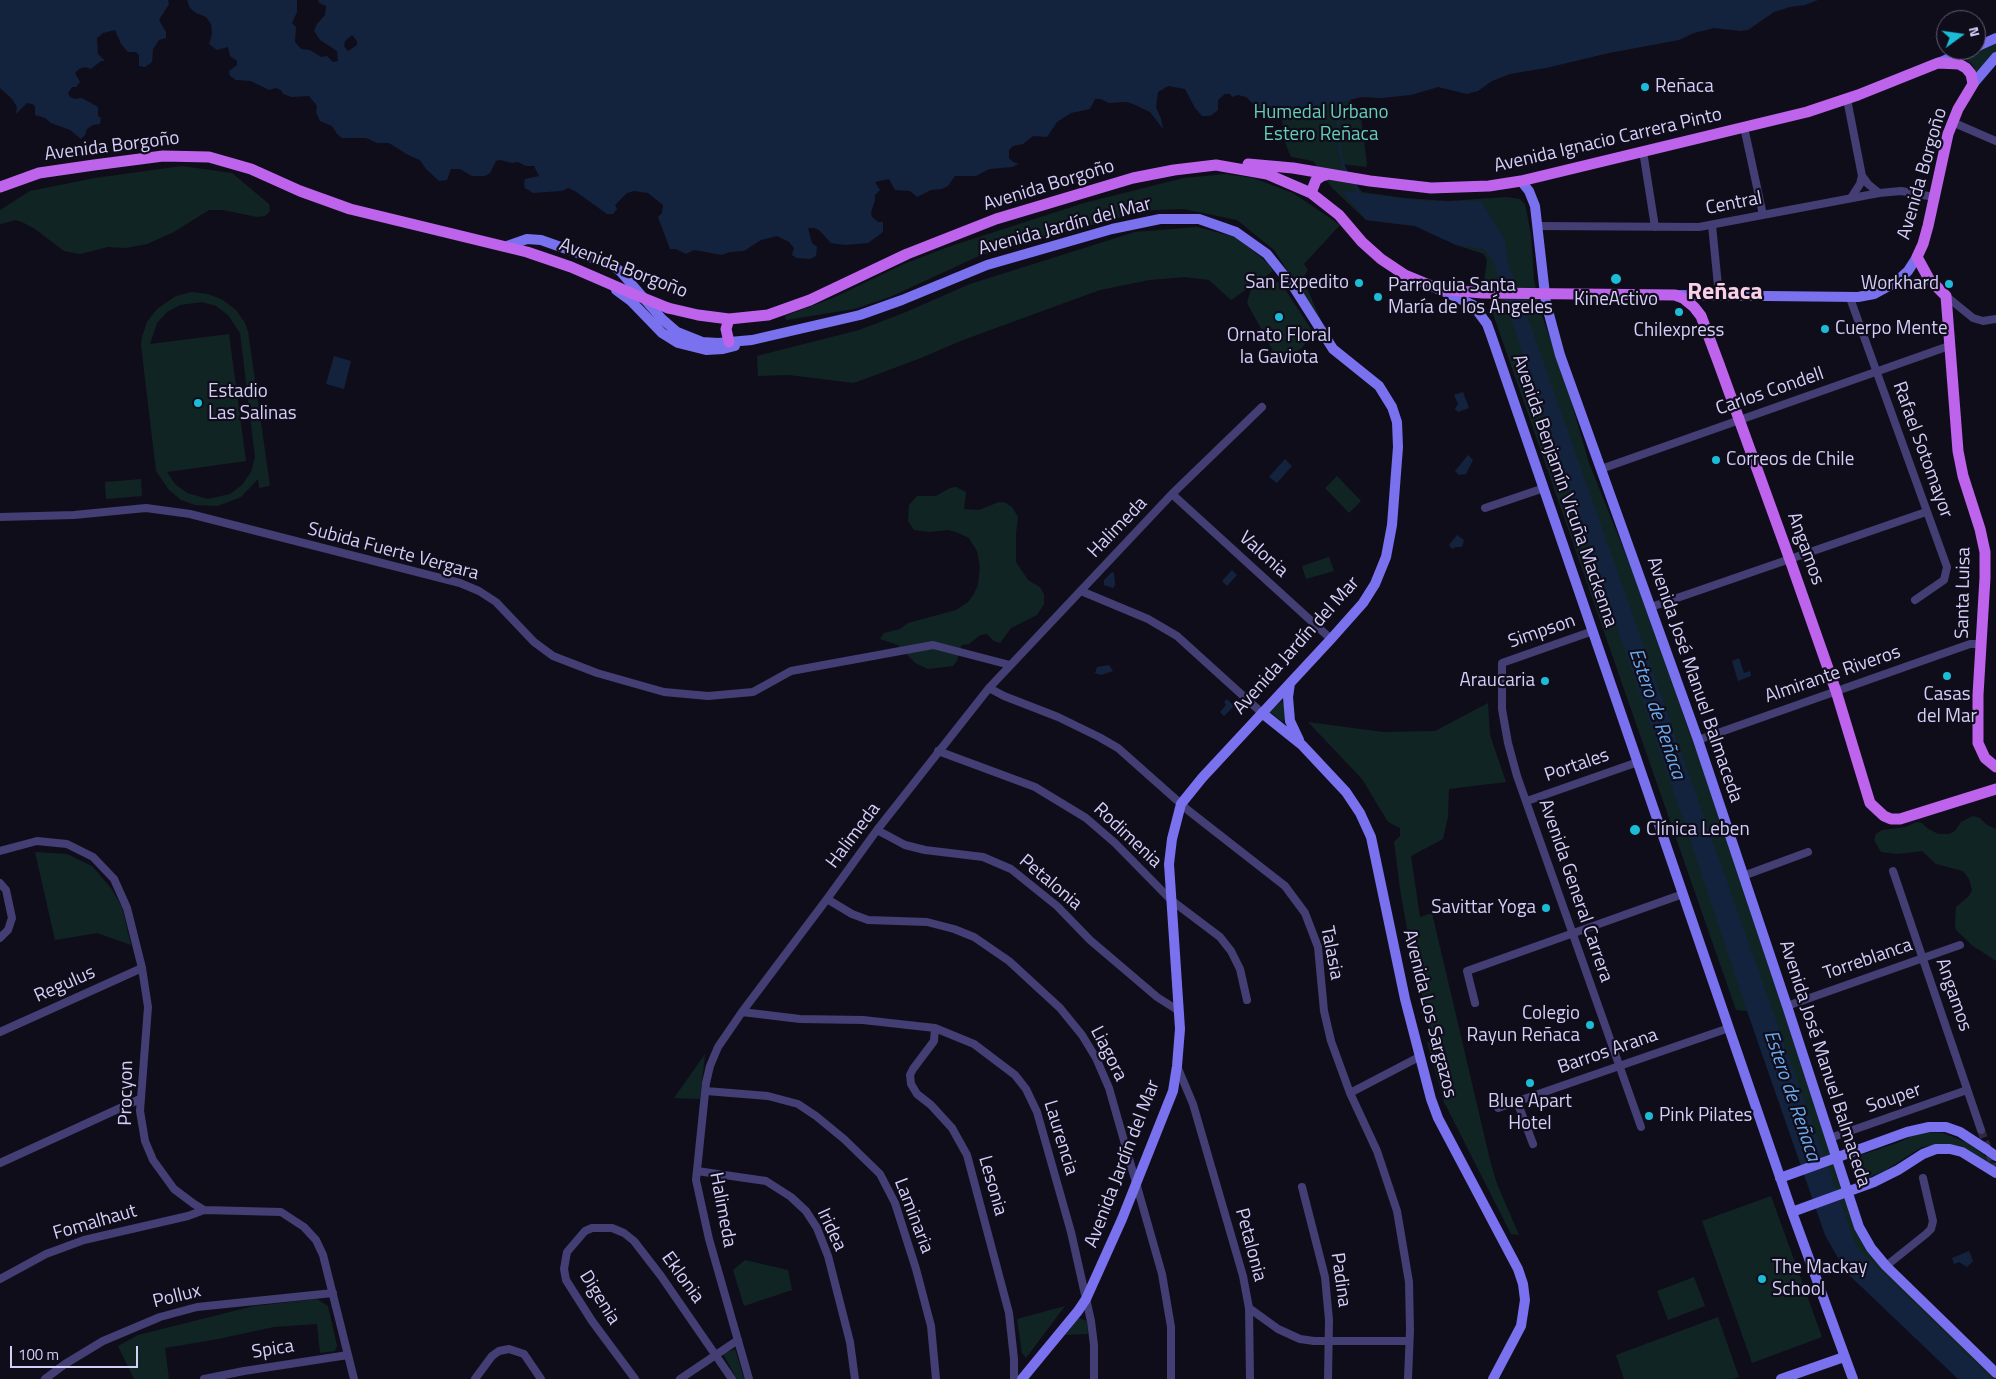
<!DOCTYPE html>
<html>
<head>
<meta charset="utf-8">
<style>
	body { margin:0 }
	#map { position:relative; width:1996px; height:1379px; overflow:hidden; background:#100d1b; font-family:"Titillium Web",sans-serif }
	canvas { display:block }
	.north { position:absolute; left:1936px; top:10px; width:50px; height:50px; box-sizing:border-box; background:#100d1b; border:1px solid #5f5a74; border-radius:50%; rotate:76deg; font-size:14px; font-weight:700; line-height:20px; text-align:center; color:#d5cef9 }
	.north::after { content:''; display:block; margin:auto; width:18px; height:22px; background:#1cbcd7; clip-path:polygon(50% 0,100% 100%,50% 72%,0 100%) }
	.scale { position:absolute; left:10px; top:1346px; width:128px; height:22px; box-sizing:border-box; border:2px solid #d5cef9; border-top:0; padding-left:6px; font-size:15px; line-height:18px; white-space:nowrap; color:#d5cef9; -webkit-text-stroke:4px #100d1b; paint-order:stroke }
</style>
</head>
<body>
<div id="map">
<canvas width="1996" height="1379"></canvas>
<div class="north">N</div>
<div class="scale">100 m</div>
</div>
<script>
const context = document.querySelector('canvas').getContext('2d');
context.lineJoin = 'round';
function fillPath(path, color) { context.fillStyle = color; context.fill(path, 'evenodd'); }
const poly = rows => new Path2D(rows.map(r => 'M' + r).join(''));
function trace(path, color, width, dash) { context.strokeStyle = color; context.lineWidth = width; context.lineCap = dash ? 'butt' : 'round'; context.setLineDash(dash || []); context.stroke(path); }
function drawText(font, color, halo, rows, align = 'center') {
  context.font = font + ' "Titillium Web",sans-serif'; context.lineWidth = 4.5; context.setLineDash([]); context.textBaseline = 'middle'; context.strokeStyle = halo; context.fillStyle = color; for (const [text, x, y, turn = 0] of rows) {
    context.save(); context.translate(x, y); context.rotate((+turn || 0) * Math.PI / 180); context.textAlign = isNaN(turn) ? turn : align; if (halo) context.strokeText(text, 0, 0); context.fillText(text, 0, 0); context.restore();
  }
}
fillPath(poly([
	[1996,43,1996,52,1976,73,1972,64,1963,58],
	[1342,92,1355,105,1361,118,1367,164,1366,167,1342,164,1362,192,1404,198,1448,201,1507,197,1520,199,1525,204,1531,235,1534,280,1541,313,1565,380,1589,463,1655,627,1686,723,1766,938,1869,1247,1996,1373,1996,1379,1966,1379,1859,1280,1742,999,1747,1011,1736,1010,1491,308,1498,311,1497,302,1501,301,1497,282,1484,282,1487,260,1484,254,1456,245,1415,226,1366,220,1332,188,1313,161,1291,157,1286,145,1281,114,1282,99],
	[182,166,232,173,269,204,270,211,265,216,257,217,223,210,209,210,174,232,147,244,126,248,108,247,80,254,64,251,35,229,22,222,16,220,0,224,0,210,30,191,95,178],
	[1225,174,1253,178,1293,193,1340,225,1304,264,1308,270,1303,279,1323,325,1274,250,1237,220,1184,209,1154,210,1129,215,981,255,890,297,854,309,786,320,785,316,833,298,904,264,948,247,1084,203,1184,178],
	[1197,227,1236,237,1268,263,1273,271,1231,300,1209,280,1185,277,1149,280,1100,290,963,340,921,358,854,383,789,375,758,376,757,356,859,330,906,312,970,284,1135,232],
	[1264,279,1281,283,1313,332,1302,348,1288,356,1277,358,1247,303,1251,289],
	[192,292,208,294,223,300,236,310,245,323,248,331,270,486,259,488,258,479,241,497,218,506,195,505,181,500,169,490,156,471,141,345,142,337,147,322,157,309,176,296],
	[202,302,216,306,228,315,240,333,255,457,251,472,242,485,230,494,208,499,187,493,175,484,167,472,246,461,229,334,150,344,157,323,167,312,180,305],
	[1337,476,1361,501,1349,513,1325,488],
	[141,479,142,496,106,499,105,482],
	[956,487,966,492,964,509,979,510,999,502,1006,503,1012,507,1018,517,1016,533,1016,562,1028,580,1040,587,1044,594,1044,604,1037,615,1011,628,1000,643,994,641,987,634,980,635,969,644,962,645,959,651,957,661,953,666,928,669,915,663,898,645,880,639,884,633,900,629,908,623,956,610,968,602,974,594,978,585,980,567,977,551,969,538,956,532,948,530,929,532,914,530,908,521,909,505,917,496,936,496,950,488],
	[1329,557,1334,571,1306,579,1302,566],
	[1281,701,1285,705,1286,717,1283,722,1270,712],
	[1488,703,1490,735,1506,782,1449,789,1448,817,1443,839,1411,856,1420,917,1432,913,1490,1160,1497,1184,1519,1235,1511,1234,1444,1102,1427,1042,1432,1042,1421,991,1427,987,1427,980,1422,974,1415,971,1401,896,1394,842,1400,836,1400,828,1388,822,1362,779,1308,722,1383,732,1435,731],
	[1973,816,1980,818,1987,825,1996,829,1996,961,1973,946,1956,930,1955,924,1956,907,1969,896,1972,890,1969,879,1963,871,1936,864,1922,851,1898,854,1881,852,1874,840,1876,834,1882,830,1906,827,1916,822,1922,823,1927,828,1938,834,1949,834,1955,831,1961,822],
	[35,852,67,854,92,866,111,888,122,907,131,945,97,933,55,940],
	[705,1054,700,1099,674,1098],
	[1927,1132,1943,1133,1968,1143,1996,1164,1996,1168,1963,1147,1946,1144,1922,1147,1886,1170,1863,1180,1856,1158,1858,1156,1900,1142,1913,1135],
	[1771,1196,1822,1337,1752,1363,1702,1221],
	[745,1260,788,1270,792,1290,744,1306,733,1270],
	[1694,1277,1705,1306,1668,1320,1657,1291],
	[317,1299,328,1306,337,1346,335,1351,320,1353,317,1324,274,1327,218,1339,165,1348,169,1379,134,1379,118,1346,138,1335,254,1306],
	[1065,1306,1026,1358,1022,1353,1017,1319],
	[1718,1317,1739,1377,1733,1379,1624,1379,1616,1355],
	[1078,1318,1087,1321,1088,1334,1065,1335],
	[735,1349,744,1379,737,1379,723,1354]
]), '#112424');
fillPath(poly([
	[0,0,168,0,169,4,159,20,166,32,166,38,159,40,153,49,152,62,145,67,139,66,139,55,136,52,128,52,121,44,115,30,103,33,97,38,98,54,105,61,101,61,91,69,85,67,79,69,75,73,80,82,76,87,72,87,68,93,70,97,75,99,82,98,98,107,98,116,101,118,100,124,93,125,87,129,85,135,81,139,70,130,51,123,45,118,35,115,35,106,32,104,27,103,16,114,17,107,12,99,0,88],
	[187,0,297,0,297,12,292,23,296,27,295,42,301,49,310,50,321,57,327,56,333,62,338,61,337,51,320,40,314,31,317,24,325,15,326,6,319,3,318,0,1818,0,1805,5,1790,7,1774,12,1748,30,1740,31,1714,28,1694,33,1679,40,1609,53,1546,68,1510,74,1492,81,1478,91,1467,94,1438,87,1411,95,1382,98,1361,97,1318,108,1297,107,1275,113,1264,114,1246,97,1238,95,1232,97,1230,94,1225,94,1218,100,1218,110,1212,115,1208,116,1202,116,1195,108,1185,89,1168,86,1158,92,1156,107,1161,119,1163,129,1150,112,1133,104,1127,102,1109,103,1101,99,1095,99,1090,109,1071,113,1057,122,1047,137,1033,136,1023,144,1013,146,1009,150,1009,158,1013,162,1019,164,1012,167,989,169,976,176,955,176,948,186,942,189,931,190,917,197,910,191,895,190,889,179,875,182,880,190,875,195,875,200,871,213,872,217,878,222,883,222,883,232,868,243,845,245,831,243,819,230,814,228,808,228,812,243,817,247,816,256,810,259,797,258,792,255,794,248,789,242,777,236,761,240,744,251,730,252,722,255,694,250,686,254,676,249,670,249,658,217,662,213,663,205,648,193,634,191,627,193,615,205,617,209,613,214,607,214,575,191,568,188,562,191,533,193,525,188,524,184,525,179,539,176,534,166,526,166,518,162,512,163,500,160,496,161,490,173,485,176,472,176,460,169,451,169,447,180,439,181,426,169,420,160,408,155,389,143,377,143,366,138,342,138,337,134,332,126,320,121,316,112,317,106,309,96,292,97,283,94,281,90,276,88,269,90,251,81,236,80,230,76,229,71,237,65,237,61,230,56,228,47,217,50,209,44,212,34,211,24,206,17,196,13,190,8],
	[352,35,357,41,357,45,348,51,344,46,345,41],
	[1342,191,1427,201,1481,201,1505,241,1507,259,1856,1247,1992,1379,1958,1379,1846,1272,1825,1235,1747,1011,1689,836,1510,316,1493,260,1484,249,1456,245,1415,226,1366,220],
	[334,356,351,361,344,389,326,384],
	[1463,392,1469,408,1458,412,1455,409,1458,404,1454,395],
	[1468,455,1473,460,1466,474,1459,475,1455,471],
	[1285,459,1292,466,1277,483,1269,477],
	[1457,535,1464,540,1462,547,1456,547,1452,549,1449,545],
	[1232,570,1237,575,1227,586,1222,581],
	[1112,572,1114,573,1115,585,1113,588,1104,585,1104,580],
	[1739,658,1744,673,1750,671,1751,676,1738,681,1732,661],
	[1109,665,1113,671,1101,675,1095,673,1097,667],
	[1227,699,1234,706,1224,716,1220,712,1226,705,1224,702],
	[1969,1251,1973,1261,1967,1267,1959,1262,1954,1264,1952,1258]
]), '#13233e');
trace(poly([
	[1337,104,1340,153,1344,167,1348,174],
	[1353,183,1360,195]
]), '#13233e', 2.5);
trace(poly([
	[1981,1130,1996,1172]
]), '#2e2a3c', 8, [8, 4]);
trace(poly([
	[1847,99,1862,176,1868,184,1879,193],
	[1952,122,1996,141],
	[1744,127,1763,215],
	[1643,151,1655,227],
	[1851,198,1860,184,1862,176],
	[1712,225,1719,296],
	[1538,226,1699,227,1879,193,1901,191,1934,197],
	[1946,296,1973,318,1983,321,1996,319],
	[1850,298,1947,567,1944,580,1915,600],
	[1601,469,1949,346],
	[1172,494,1331,639],
	[1485,508,1544,488],
	[0,517,74,515,146,508,190,514,460,583,479,591,496,602,534,642,553,656,597,673,664,692,708,696,753,692,791,671,933,645,1010,665],
	[1081,591,1148,619,1177,636,1262,713],
	[1651,607,1926,512],
	[1593,631,1502,663,1502,709,1508,743,1517,776,1641,1127],
	[989,688,1004,696,1058,717,1099,737,1118,748,1189,811,1285,886,1305,913,1318,947,1324,1011,1331,1041,1350,1093,1377,1151,1397,1211,1409,1282,1410,1330,1408,1379],
	[1698,740,1970,644,1981,644],
	[938,751,1035,787,1086,818,1115,843,1171,900,1220,937,1231,951,1240,969,1247,1000],
	[1527,801,1638,762],
	[877,830,905,845,925,850,983,857,1011,869,1057,906,1090,940,1157,997,1179,1011],
	[0,851,37,841,67,844,93,857,114,879,127,908,142,968,148,1007,140,1111,145,1141,153,1160,174,1189,194,1204,204,1210,281,1212,304,1227,316,1240,323,1255,354,1379],
	[1893,871,1981,1130],
	[1743,876,1808,852],
	[0,883,6,890,12,918,8,930,0,938],
	[827,899,852,914,868,920,927,922,954,929,974,937,1009,961,1060,1008,1082,1035,1096,1058,1109,1088,1162,1274,1171,1327,1171,1379],
	[1475,1003,1467,971,1683,894],
	[1787,1006,1960,945],
	[742,1012,800,1019,863,1020,935,1028,974,1044,1015,1075,1026,1089,1037,1112,1071,1232,1091,1321,1094,1345,1094,1379],
	[935,1028,934,1041,913,1069,910,1075,911,1084,917,1094,931,1105,952,1128,967,1155,1009,1313,1014,1359,1014,1379],
	[0,1032,142,968],
	[1177,1066,1193,1104,1243,1276,1249,1308,1250,1379],
	[706,1091,768,1096,798,1104,816,1116,844,1139,880,1174,895,1203,916,1269,931,1326,936,1379],
	[1350,1093,1419,1057],
	[1517,1101,1533,1144],
	[1498,1108,1729,1028],
	[1830,1138,1967,1090],
	[0,1163,140,1099],
	[697,1171,766,1181,791,1197,806,1211,817,1228,828,1256,850,1342,855,1379],
	[1302,1187,1325,1277,1329,1320,1328,1379],
	[1886,1266,1926,1234,1931,1229,1933,1221,1923,1178],
	[0,1279,46,1254,84,1240,188,1216,204,1210],
	[1249,1308,1278,1329,1300,1339,1314,1341,1409,1341],
	[45,1379,65,1364,103,1341,160,1317,197,1307,333,1293],
	[204,1379,244,1371,348,1355],
	[475,1379,492,1356,499,1351,509,1349,524,1354,541,1379],
	[635,1379,592,1321,566,1280,564,1269,567,1252,585,1231,592,1228,612,1228,624,1233,634,1241,661,1276,732,1379],
	[680,1379,738,1340],
	[749,1379,709,1239,696,1180,706,1083,710,1066,718,1047,742,1012,827,899,877,830,989,688,1172,494,1262,407]
]), '#433e74', 8);
trace(poly([
	[1976,47,1996,38],
	[1938,63,1968,50],
	[1973,84,1996,57],
	[1521,181,1529,191,1535,206,1546,303,1560,355,1698,740,1787,1006,1859,1227,1871,1248,1886,1266,1996,1373],
	[507,246,527,239,541,240,612,265,620,271,662,319,677,332,702,342,718,343,752,340,860,315,902,300,987,265,1112,229,1160,219,1199,219,1236,232,1267,254,1295,289,1333,349,1379,386,1392,407,1397,422,1398,447,1392,525,1386,557,1375,584,1363,603,1331,639,1202,778,1181,804,1172,839,1169,864,1180,1029,1177,1066,1173,1091,1122,1219,1086,1299,1078,1311,1022,1379],
	[616,290,631,301,662,333,678,343,706,350,723,349,735,346],
	[1445,292,1473,305,1487,324,1491,335,1792,1212,1853,1379],
	[1676,295,1858,297,1874,294,1896,282,1908,271,1917,257],
	[1290,683,1288,697,1290,721,1299,740],
	[1262,713,1302,745,1346,792,1360,813,1371,837,1405,999,1431,1099,1438,1118,1518,1269,1523,1284,1525,1300,1521,1326,1493,1379],
	[1780,1178,1907,1132,1929,1127,1946,1127,1960,1132,1986,1149],
	[1792,1212,1874,1182,1898,1170,1923,1154,1936,1149,1950,1149,1962,1152,1996,1173],
	[1781,1379,1844,1357]
]), '#7971ed', 10);
trace(poly([
	[1248,164,1293,168,1370,181,1431,188,1489,186,1521,181,1807,112,1858,95,1938,63,1959,64,1966,68,1971,74,1973,84,1958,109,1948,134,1928,226,1923,244,1917,257,1929,279,1946,296,1958,451,1963,476,1980,529,1985,552,1985,578,1978,695,1978,743,1985,758,1996,767],
	[0,187,39,173,94,165,163,156,209,157,251,169,300,191,350,209,527,252,571,267,631,293],
	[1311,193,1316,180,1322,176,1329,174],
	[668,308,698,315,729,319,768,315,810,300,907,254,996,219,1133,178,1174,170,1216,165,1267,174,1311,193,1339,215,1362,242,1381,259,1405,275,1439,289,1482,293,1675,295,1683,298,1694,307,1701,316,1719,364,1790,560,1836,691,1870,803,1884,816,1891,819,1900,819,1996,789],
	[729,319,726,329,729,342]
]), '#be63eb', 11);
trace(poly([
	[1986,1149,1996,1156]
]), '#7971ed', 10);
trace(poly([
	[631,293,668,308]
]), '#be63eb', 11);
for (const [x, y, r, color] of [
	[1645,87,5,"#1cbcd7"],
	[1616,279,6,"#1cbcd7"],
	[1359,283,5,"#1cbcd7"],
	[1949,284,5,"#1cbcd7"],
	[1378,297,5,"#1cbcd7"],
	[1679,312,5,"#1cbcd7"],
	[1279,317,5,"#1cbcd7"],
	[1825,329,5,"#1cbcd7"],
	[198,403,5,"#1cbcd7"],
	[1716,460,5,"#1cbcd7"],
	[1947,676,5,"#1cbcd7"],
	[1545,681,5,"#1cbcd7"],
	[1635,830,6,"#1cbcd7"],
	[1546,908,5,"#1cbcd7"],
	[1590,1025,5,"#1cbcd7"],
	[1530,1083,5,"#1cbcd7"],
	[1649,1116,5,"#1cbcd7"],
	[1762,1279,5,"#1cbcd7"]
]) { const dot = new Path2D(); dot.arc(x, y, r, 0, 2 * Math.PI); context.fillStyle = color; context.fill(dot); trace(dot, '#100d1b', 2); }
drawText('19px', '#d5cef9', '#100d1b', [
	["Reñaca",1655,87],
	["San Expedito",1349,283,"right"],
	["Workhard",1939,284,"right"],
	["Parroquia Santa",1388,286],
	["María de los Ángeles",1388,308],
	["KineActivo",1616,300,"center"],
	["Cuerpo Mente",1835,329],
	["Chilexpress",1679,331,"center"],
	["Ornato Floral",1279,336,"center"],
	["la Gaviota",1279,358,"center"],
	["Estadio",208,392],
	["Las Salinas",208,414],
	["Correos de Chile",1726,460],
	["Araucaria",1535,681,"right"],
	["Casas",1947,695,"center"],
	["del Mar",1947,717,"center"],
	["Clínica Leben",1646,830],
	["Savittar Yoga",1536,908,"right"],
	["Colegio",1580,1014,"right"],
	["Rayun Reñaca",1580,1036,"right"],
	["Blue Apart",1530,1102,"center"],
	["Hotel",1530,1124,"center"],
	["Pink Pilates",1659,1116],
	["The Mackay",1772,1268],
	["School",1772,1290]
], 'left');
drawText('19px', '#64ceb8', '#100d1b', [
	["Humedal Urbano",1321,113],
	["Estero Reñaca",1321,135]
]);
drawText('19px', '#d5cef9', '#100d1b', [
	["Avenida Ignacio Carrera Pinto",1608,141,-13],
	["Avenida Borgoño",112,147,-7],
	["Avenida Borgoño",1923,174,-74],
	["Avenida Borgoño",1049,186,-17],
	["Central",1734,204,-11],
	["Avenida Jardín del Mar",1065,227,-15],
	["Avenida Borgoño",623,269,21],
	["Carlos Condell",1770,392,-19],
	["Rafael Sotomayor",1922,450,70],
	["Avenida Benjamín Vicuña Mackenna",1564,491,71],
	["Halimeda",1118,528,-46],
	["Angamos",1805,549,70],
	["Subida Fuerte Vergara",393,552,15],
	["Valonia",1263,555,42],
	["Santa Luisa",1964,593,-89],
	["Simpson",1542,632,-19],
	["Avenida Jardín del Mar",1297,646,-48],
	["Almirante Riveros",1833,675,-19],
	["Avenida José Manuel Balmaceda",1694,680,71],
	["Portales",1577,766,-19],
	["Halimeda",854,836,-53],
	["Rodimenia",1127,836,43],
	["Petalonia",1050,883,40],
	["Avenida General Carrera",1575,891,71],
	["Talasia",1331,953,79],
	["Torreblanca",1868,960,-19],
	["Regulus",65,985,-24],
	["Angamos",1953,995,71],
	["Avenida Los Sargazos",1429,1014,76],
	["Barros Arana",1608,1052,-19],
	["Liagora",1108,1054,63],
	["Avenida José Manuel Balmaceda",1824,1064,72],
	["Procyon",127,1093,-89],
	["Souper",1894,1099,-19],
	["Laurencia",1060,1138,73],
	["Avenida Jardín del Mar",1123,1164,-69],
	["Lesonia",992,1186,74],
	["Halimeda",722,1210,79],
	["Laminaria",913,1216,69],
	["Fomalhaut",95,1223,-16],
	["Iridea",831,1230,65],
	["Petalonia",1250,1245,75],
	["Eklonia",682,1278,54],
	["Padina",1340,1280,82],
	["Pollux",177,1297,-14],
	["Digenia",599,1298,58],
	["Spica",273,1350,-9]
]);
drawText('italic 20px', '#69a9ec', '#100d1b', [
	["Estero de Reñaca",1656,714,71],
	["Estero de Reñaca",1791,1096,71]
]);
drawText('bold 24px', '#f9d0e8', '#100d1b', [
	["Reñaca",1725,293]
]);
</script>
</body>
</html>
